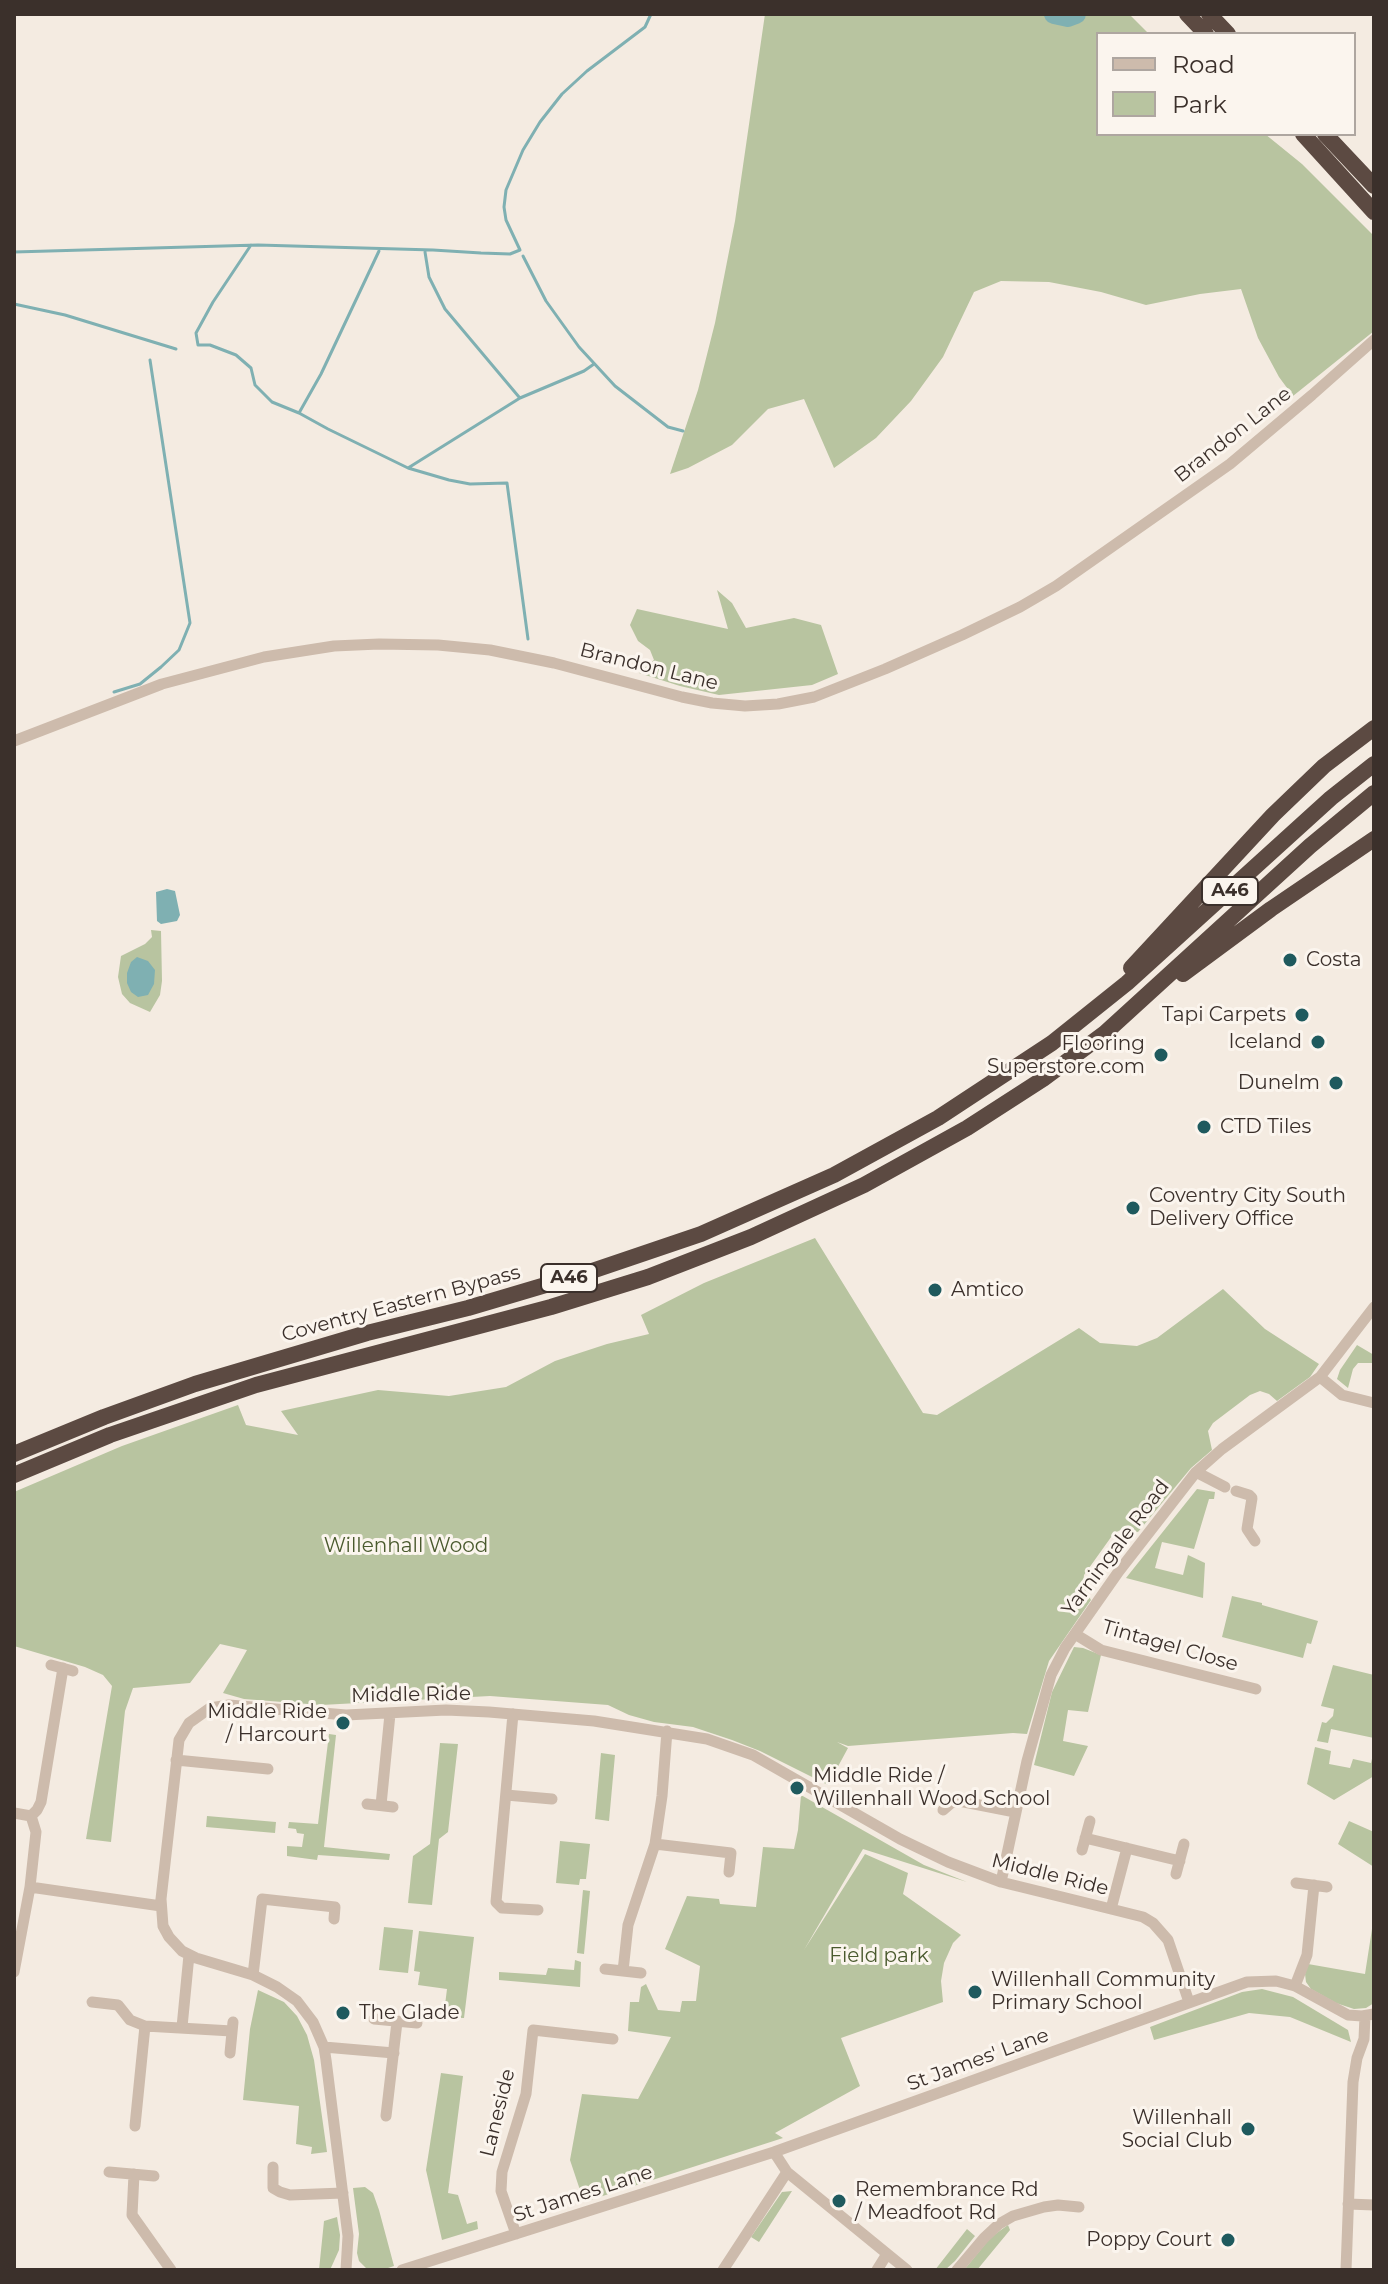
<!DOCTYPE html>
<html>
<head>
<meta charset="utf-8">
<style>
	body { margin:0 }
	#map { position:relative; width:1388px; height:2284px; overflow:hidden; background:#f4ebe1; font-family:Montserrat,sans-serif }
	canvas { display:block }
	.frame { position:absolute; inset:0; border:16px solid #3b302b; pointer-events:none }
	.legend { position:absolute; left:1096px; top:32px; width:260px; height:104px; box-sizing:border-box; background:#fbf5ee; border:2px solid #aea6a0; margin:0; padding:10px 14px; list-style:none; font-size:24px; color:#3b302b }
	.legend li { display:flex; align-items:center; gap:16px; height:40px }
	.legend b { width:40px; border:2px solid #aea6a0 }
</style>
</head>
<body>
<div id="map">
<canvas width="1388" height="2284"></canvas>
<div class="frame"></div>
<ul class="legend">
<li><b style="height:10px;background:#cdbbac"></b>Road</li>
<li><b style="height:22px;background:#b8c4a0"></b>Park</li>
</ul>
</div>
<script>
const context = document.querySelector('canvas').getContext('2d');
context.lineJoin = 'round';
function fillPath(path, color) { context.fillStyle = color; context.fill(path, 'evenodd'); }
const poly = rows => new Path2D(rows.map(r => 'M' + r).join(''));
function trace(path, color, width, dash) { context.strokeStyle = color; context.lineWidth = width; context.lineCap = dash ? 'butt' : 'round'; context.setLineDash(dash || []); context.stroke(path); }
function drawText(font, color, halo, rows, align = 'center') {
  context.font = font + ' Montserrat,sans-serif'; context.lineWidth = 6; context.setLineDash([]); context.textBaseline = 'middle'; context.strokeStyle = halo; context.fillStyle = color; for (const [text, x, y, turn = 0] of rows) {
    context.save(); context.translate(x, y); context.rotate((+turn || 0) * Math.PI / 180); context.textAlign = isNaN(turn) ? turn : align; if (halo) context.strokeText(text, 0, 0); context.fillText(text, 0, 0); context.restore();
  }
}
fillPath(poly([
	[765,14,1129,14,1149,34,1098,34,1098,134,1265,134,1302,164,1374,236,1374,331,1293,396,1279,377,1258,338,1241,289,1200,294,1146,305,1101,292,1049,282,1001,281,974,292,943,357,911,401,876,438,834,468,804,399,768,409,732,445,688,468,670,474,698,390,715,323,735,221],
	[717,590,732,603,746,628,794,618,821,625,838,674,812,685,719,695,680,686,639,673,654,660,650,650,638,641,630,625,637,609,728,629],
	[151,930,161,931,162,981,160,995,150,1012,130,1003,122,994,118,977,121,956,145,944,152,937],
	[815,1238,923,1413,937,1415,1079,1328,1100,1343,1137,1346,1157,1338,1223,1289,1265,1329,1319,1364,1310,1377,1277,1401,1269,1394,1260,1391,1250,1395,1213,1423,1208,1431,1212,1450,1191,1468,1138,1532,1123,1529,1114,1533,1084,1575,1083,1586,1091,1600,1049,1661,1027,1734,1013,1733,848,1746,837,1742,848,1748,828,1785,760,1751,732,1740,693,1727,654,1722,629,1715,608,1705,490,1696,321,1705,244,1699,223,1693,247,1650,220,1644,190,1683,133,1688,125,1711,111,1842,86,1839,112,1686,103,1675,85,1667,14,1646,14,1492,122,1446,238,1405,246,1425,298,1435,281,1411,378,1390,449,1396,506,1387,555,1361,607,1344,649,1334,641,1315,704,1283],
	[1357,1345,1374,1355,1374,1363,1358,1363,1353,1369,1348,1388,1337,1379,1340,1370],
	[1197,1489,1215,1492,1214,1499,1209,1499,1194,1549,1162,1542,1155,1568,1183,1575,1188,1555,1205,1563,1203,1598,1126,1578],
	[1232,1596,1262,1603,1262,1605,1318,1621,1311,1644,1307,1643,1303,1658,1222,1637],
	[1074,1647,1083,1648,1101,1655,1088,1712,1068,1710,1063,1741,1088,1746,1074,1776,1034,1765,1052,1692],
	[1333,1665,1374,1675,1374,1738,1331,1729,1328,1743,1317,1741,1322,1722,1326,1723,1333,1716,1334,1709,1321,1706],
	[329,1734,336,1735,324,1847,390,1854,389,1860,318,1855,317,1860,287,1856,287,1846,302,1847,304,1834,297,1833,296,1829,288,1828,289,1822,318,1824],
	[440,1743,458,1744,448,1832,439,1839,432,1905,408,1903,413,1856,430,1844],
	[1315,1747,1331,1751,1329,1764,1350,1768,1353,1759,1371,1763,1374,1750,1374,1776,1334,1800,1307,1784],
	[601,1753,615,1755,609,1821,595,1819],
	[801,1795,924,1865,967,1882,863,1849,804,1950,865,1854,908,1873,903,1894,961,1935,953,1943,944,1963,941,1981,943,2002,841,2038,860,2086,775,2133,783,2138,584,2202,570,2160,582,2094,638,2099,671,2037,628,2031,630,2002,639,2002,641,1987,646,1984,658,2010,680,2012,682,2001,696,2001,700,1966,665,1949,687,1896,719,1899,720,1904,756,1907,763,1847,794,1849,798,1830],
	[207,1816,276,1822,275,1833,206,1827],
	[1349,1821,1374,1832,1374,1867,1338,1844],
	[560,1841,590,1844,586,1879,580,1879,579,1885,556,1883],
	[583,1890,590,1891,584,1954,577,1953],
	[1374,1916,1374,2003,1366,2008,1354,2009,1336,2003,1311,1989,1306,1982,1305,1974,1308,1964,1365,1974],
	[384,1927,413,1930,408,1973,379,1970],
	[419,1931,474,1937,464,2018,455,2018,445,2005,447,1989,418,1985,420,1972,414,1971],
	[575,1960,581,1962,580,1987,499,1980,499,1972,546,1975,548,1968,574,1970],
	[1262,1989,1293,1997,1348,2030,1351,2042,1290,2017,1249,2013,1154,2040,1150,2027,1242,1992],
	[258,1990,284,2002,297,2016,307,2035,314,2060,327,2152,311,2154,312,2147,296,2144,299,2106,243,2100,250,2029],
	[441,2073,463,2076,448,2193,458,2195,467,2224,477,2221,478,2229,442,2240,426,2170],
	[365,2187,373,2193,379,2210,394,2266,382,2270,368,2270,359,2261,357,2253,359,2234,353,2188],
	[792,2191,759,2242,751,2237,782,2192],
	[337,2217,340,2235,339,2250,330,2270,297,2270,297,2268,319,2270,324,2221],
	[1008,2225,1010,2230,977,2270,964,2270,991,2237],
	[967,2229,975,2236,955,2261,945,2270,935,2270]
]), '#b8c4a0');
fillPath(poly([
	[167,889,175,891,180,915,177,921,161,924,157,921,156,892],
	[137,957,148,961,155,970,154,984,148,995,138,997,131,992,127,983,127,973,131,962]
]), '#7fb0b2');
trace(poly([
	[251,245,213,302,196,333,198,345,210,345,236,355,251,368,255,385,272,402,299,413,328,429,408,468,449,480,470,484,507,483,528,639],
	[14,252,258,245,433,250,481,253,510,254,520,250,506,220,504,207,506,190,523,150,540,122,562,94,587,71,645,27,651,14],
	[425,252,429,277,445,309,519,397],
	[523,256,546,301,579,347,615,386,668,427,683,431],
	[14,304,65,315,176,349],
	[299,413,321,374,379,251],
	[408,468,520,398,584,371,594,364],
	[114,692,140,684,161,667,179,650,190,623,150,360]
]), '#7fb0b2', 3);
trace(poly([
	[1054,14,1068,17,1076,14]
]), '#7fb0b2', 20);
trace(poly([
	[14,741,162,684,264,657,334,646,379,644,438,645,490,650,554,663,682,697,712,703,745,706,778,704,814,697,885,669,962,635,1020,607,1056,586,1230,464,1312,395,1374,340],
	[1320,1377,1342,1395,1374,1403],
	[1196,1472,1225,1487],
	[1236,1491,1249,1495,1252,1498,1247,1529,1255,1541],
	[1075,1634,1101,1650,1256,1689],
	[51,1665,73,1671],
	[513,1714,496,1902,502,1908,538,1910],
	[176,1760,268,1769],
	[506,1795,552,1799],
	[367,1804,393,1807],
	[381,1805,390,1714],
	[943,1810,951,1803,959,1801,1015,1812],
	[14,1813,31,1816,36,1832,30,1887,14,1972],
	[31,1816,37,1810,41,1802,63,1668],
	[1085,1838,1180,1861],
	[655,1844,731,1853,729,1872],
	[1082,1850,1090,1821],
	[1176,1874,1184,1844],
	[1001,1882,1027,1761,1051,1675,1065,1648,1119,1571,1196,1472,1222,1449,1320,1377,1374,1307],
	[1296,1883,1327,1887],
	[30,1887,161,1906],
	[1111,1909,1127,1848],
	[605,1969,641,1973],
	[623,1971,628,1925,655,1844,662,1796,667,1731],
	[253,1975,262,1899,335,1907,334,1919],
	[1295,1986,1307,1955,1314,1885],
	[92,2002,118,2005,130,2020,145,2026,232,2031],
	[374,2019,417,2023],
	[182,2027,189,1955],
	[324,2047,394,2053],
	[230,2053,233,2022],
	[386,2116,397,2022],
	[135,2126,145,2026],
	[774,2152,787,2172,907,2270],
	[273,2167,273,2188,280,2192,290,2195,343,2193],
	[109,2172,154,2176],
	[134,2174,132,2215,171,2270],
	[1348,2204,1374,2205],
	[516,2234,501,2191,502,2172,526,2094,533,2030,613,2039],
	[346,2270,348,2236,326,2060,324,2047,313,2022,297,2001,277,1987,253,1975,196,1958,182,1951,169,1937,163,1926,161,1899,179,1740,189,1723,210,1708,229,1705,346,1715,446,1710,489,1712,594,1721,707,1739,753,1755,900,1839,948,1862,1001,1882,1111,1909,1143,1917,1153,1923,1168,1940,1189,2002],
	[402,2270,774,2152,1247,1982,1276,1981,1295,1986,1348,2015,1362,2016,1374,2014],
	[723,2270,787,2172],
	[877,2270,887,2254],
	[957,2270,984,2238,999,2224,1013,2216,1044,2207,1058,2205,1079,2207],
	[1346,2270,1353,2082,1357,2058,1364,2039,1365,2016]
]), '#cdbbac', 11);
trace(poly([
	[1187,14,1206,34],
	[1209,14,1228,34],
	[1303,134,1374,212],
	[1325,134,1374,186],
	[1131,968,1273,815,1324,766,1374,728],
	[1183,974,1271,909,1374,839],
	[14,1454,104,1417,195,1384,367,1333,468,1308,586,1273,701,1234,834,1175,938,1118,1052,1043,1127,983,1331,798,1374,764],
	[14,1475,110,1435,256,1385,551,1307,648,1277,751,1237,864,1185,967,1128,1043,1079,1105,1033,1310,846,1374,793]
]), '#5c4a42', 16);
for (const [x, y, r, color] of [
	[1290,960,8,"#1f5a5e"],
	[1302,1015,8,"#1f5a5e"],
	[1318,1042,8,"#1f5a5e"],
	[1161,1055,8,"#1f5a5e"],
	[1336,1083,8,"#1f5a5e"],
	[1204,1127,8,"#1f5a5e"],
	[1133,1208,8,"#1f5a5e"],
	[935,1290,8,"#1f5a5e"],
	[343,1723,8,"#1f5a5e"],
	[797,1788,8,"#1f5a5e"],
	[975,1992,8,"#1f5a5e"],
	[343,2013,8,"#1f5a5e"],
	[1248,2129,8,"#1f5a5e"],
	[839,2201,8,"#1f5a5e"],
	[1228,2240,8,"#1f5a5e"]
]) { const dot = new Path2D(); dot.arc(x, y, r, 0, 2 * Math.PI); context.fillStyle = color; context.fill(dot); trace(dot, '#fbf5ee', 3); }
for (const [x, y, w] of [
	[1230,891,56],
	[569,1278,56]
]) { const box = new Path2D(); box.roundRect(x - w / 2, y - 14, w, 28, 6); context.fillStyle = '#fbf5ee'; context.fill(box); trace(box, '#3b302b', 2); }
drawText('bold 18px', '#3b302b', null, [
	["A46",1230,891],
	["A46",569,1278]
]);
drawText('20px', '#3b302b', '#fbf5ee', [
	["Brandon Lane",1233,435,-38],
	["Brandon Lane",649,667,14],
	["Coventry Eastern Bypass",401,1304,-15],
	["Yarningale Road",1116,1548,-53],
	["Tintagel Close",1170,1646,16],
	["Middle Ride",411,1695,-1],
	["Middle Ride",1050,1875,14],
	["St James' Lane",978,2060,-20],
	["Laneside",498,2113,-76],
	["St James Lane",583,2194,-18]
]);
drawText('20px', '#3b302b', '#fbf5ee', [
	["Costa",1306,960],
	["Tapi Carpets",1286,1015,"right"],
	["Iceland",1302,1042,"right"],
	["Flooring",1145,1044,"right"],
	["Superstore.com",1145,1067,"right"],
	["Dunelm",1320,1083,"right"],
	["CTD Tiles",1220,1127],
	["Coventry City South",1149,1196],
	["Delivery Office",1149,1219],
	["Amtico",951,1290],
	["Middle Ride",327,1712,"right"],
	["/ Harcourt",327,1735,"right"],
	["Middle Ride /",813,1776],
	["Willenhall Wood School",813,1799],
	["Willenhall Community",991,1980],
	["Primary School",991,2003],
	["The Glade",359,2013],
	["Willenhall",1232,2118,"right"],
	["Social Club",1232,2141,"right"],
	["Remembrance Rd",855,2190],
	["/ Meadfoot Rd",855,2213],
	["Poppy Court",1212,2240,"right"]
], 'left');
drawText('20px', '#4a5a2e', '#fbf5ee', [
	["Willenhall Wood",406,1546],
	["Field park",879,1956]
]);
</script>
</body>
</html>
